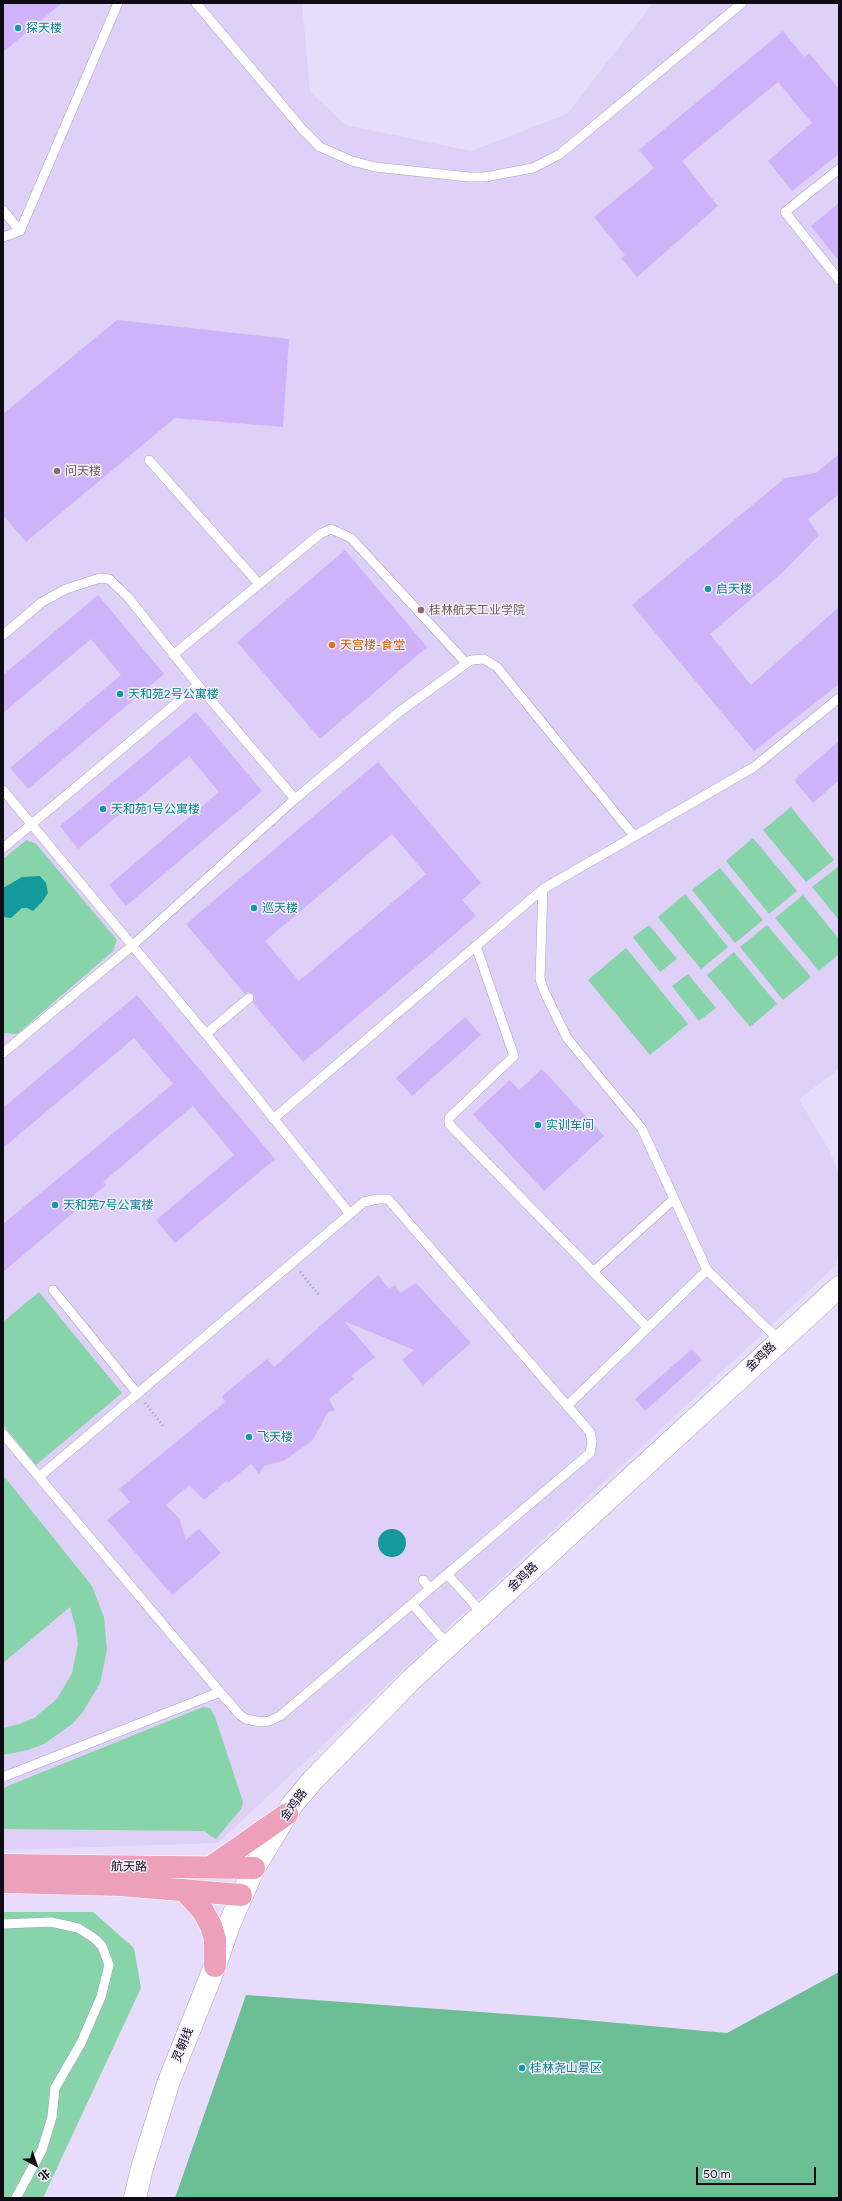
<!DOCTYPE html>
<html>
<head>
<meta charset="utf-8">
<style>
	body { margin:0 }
	#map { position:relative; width:842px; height:2201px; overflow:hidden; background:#e8dcfc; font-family:Figtree,"Noto Sans SC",sans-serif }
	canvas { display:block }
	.frame { position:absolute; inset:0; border:4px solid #100c16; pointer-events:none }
	.north { position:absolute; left:16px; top:2145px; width:40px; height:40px; -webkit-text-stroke:3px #f2edfa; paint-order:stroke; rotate:140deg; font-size:11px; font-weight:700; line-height:16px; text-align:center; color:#100c16 }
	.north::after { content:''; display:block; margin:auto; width:14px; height:18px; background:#100c16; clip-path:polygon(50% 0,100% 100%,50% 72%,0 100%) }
	.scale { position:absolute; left:696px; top:2167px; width:120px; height:18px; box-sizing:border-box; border:2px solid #100c16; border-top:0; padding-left:5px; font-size:12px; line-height:14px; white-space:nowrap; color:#100c16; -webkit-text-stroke:3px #f2edfa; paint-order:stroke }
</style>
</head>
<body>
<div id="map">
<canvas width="842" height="2201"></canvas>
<div class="frame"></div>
<div class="north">北</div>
<div class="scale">50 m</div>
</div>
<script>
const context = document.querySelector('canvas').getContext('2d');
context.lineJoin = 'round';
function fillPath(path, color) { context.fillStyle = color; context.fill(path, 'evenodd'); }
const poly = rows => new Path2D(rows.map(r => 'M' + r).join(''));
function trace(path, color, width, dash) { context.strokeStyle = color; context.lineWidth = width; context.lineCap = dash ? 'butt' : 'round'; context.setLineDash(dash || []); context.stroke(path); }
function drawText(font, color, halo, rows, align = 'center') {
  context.font = font + ' Figtree,"Noto Sans SC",sans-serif'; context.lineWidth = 3; context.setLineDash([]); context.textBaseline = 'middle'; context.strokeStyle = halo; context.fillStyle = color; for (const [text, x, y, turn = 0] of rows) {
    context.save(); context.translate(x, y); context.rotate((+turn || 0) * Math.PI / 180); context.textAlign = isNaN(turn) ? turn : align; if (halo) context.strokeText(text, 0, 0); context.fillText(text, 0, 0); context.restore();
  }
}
fillPath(poly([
	[3,3,302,3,310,92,346,125,471,151,567,114,653,3,839,3,839,1069,799,1099,830,1152,839,1174,839,1247,836,1265,218,1843,3,1850]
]), '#ded0f6');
fillPath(poly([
	[791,807,834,860,806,882,763,830],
	[753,838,797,891,769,914,726,861],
	[27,840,36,844,117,940,113,951,17,1034,3,1033,3,859],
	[839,866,839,920,812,887],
	[720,868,763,920,735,943,692,890],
	[685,894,728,947,701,969,658,917],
	[803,895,839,939,839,954,819,971,775,918],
	[649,925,677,959,660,972,633,937],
	[767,925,811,977,783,1000,740,947],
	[626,948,688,1024,650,1055,588,980],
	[734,952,777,1004,750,1027,707,975],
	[688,974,716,1008,699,1021,672,986],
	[39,1292,122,1393,36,1465,3,1425,3,1322],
	[3,1475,92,1586,104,1617,107,1650,100,1683,83,1712,72,1724,44,1744,28,1750,3,1755,3,1728,20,1724,34,1718,57,1699,72,1673,78,1644,76,1629,70,1607,3,1663],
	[203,1707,210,1708,215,1717,243,1802,241,1809,216,1839,204,1831,3,1829,3,1788],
	[3,1912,93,1912,134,1948,141,1988,43,2198,3,2198]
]), '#87d4ab');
fillPath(poly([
	[839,1972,839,2198,175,2198,246,1995,563,2018,727,2033]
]), '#6cbf95');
fillPath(poly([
	[40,876,46,883,48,893,42,902,33,911,27,908,22,908,11,918,3,917,3,888,22,877],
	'378 1543a14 14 0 1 1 28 0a14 14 0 1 1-28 0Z'
]), '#149a9c');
fillPath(poly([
	[3,3,62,3,3,52],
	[783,31,804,57,809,53,839,89,839,154,792,191,768,161,812,123,778,82,682,161,718,206,637,277,621,258,625,255,594,217,654,168,639,150],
	[839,203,839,261,811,226],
	[117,320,289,339,283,427,175,418,26,542,3,515,3,414],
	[839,454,839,494,808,519,819,535,783,572,710,634,751,685,839,607,839,684,754,751,632,605,785,478,816,473],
	[345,550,427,647,320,739,237,642],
	[98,595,164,674,28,789,10,768,121,675,91,639,3,713,3,675],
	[196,712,262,791,126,906,109,885,219,792,189,756,78,849,60,826],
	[839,741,839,780,813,803,794,780],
	[378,762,481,883,462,900,476,916,303,1062,253,1003,255,997,253,994,248,992,245,994,186,924],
	[392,834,426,874,299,981,265,941],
	[137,995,275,1159,175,1243,156,1220,234,1155,193,1106,103,1182,106,1185,3,1272,3,1224,173,1084,134,1038,3,1148,3,1108],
	[465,1017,481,1035,412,1096,396,1078],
	[542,1069,604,1136,544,1191,473,1114,510,1080,519,1090],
	[378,1275,389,1289,395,1285,400,1293,416,1283,471,1343,423,1385,402,1360,414,1350,344,1321,375,1357,351,1376,354,1379,329,1399,335,1411,328,1412,312,1441,283,1461,264,1466,259,1474,251,1464,228,1483,227,1480,204,1500,189,1485,166,1505,179,1518,186,1540,199,1529,221,1553,172,1595,107,1520,130,1502,119,1489,225,1402,222,1396,267,1359,274,1367],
	[692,1349,702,1360,645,1411,635,1399]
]), '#ceb3fa');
const service = poly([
	[196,3,303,130,320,147,352,161,375,167,469,177,485,177,533,168,560,154,742,3],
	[839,169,785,212,839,280],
	[3,210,20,231],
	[3,237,20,231,118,3],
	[149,460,259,584],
	[3,635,42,602,66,589,100,578,109,579,127,596,198,685,295,799],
	[173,655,320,534,331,529,351,538,466,663],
	[3,790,206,1034,350,1214],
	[3,848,198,685],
	[543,889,540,979,544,991,567,1038,642,1129,707,1270,779,1340],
	[476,946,514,1056,449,1118,449,1124,648,1328],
	[206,1034,249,998],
	[3,1053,133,945,295,799,399,712,471,660,484,659,497,667,634,836],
	[273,1119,543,889,754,767,839,698],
	[593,1272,674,1199],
	[53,1290,137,1393],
	[567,1406,707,1270],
	[3,1434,39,1477,220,1692,240,1715,246,1719,260,1722,269,1721,280,1716,590,1453,592,1442,590,1432,388,1199,378,1199,364,1202,39,1477],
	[447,1574,483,1614],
	[423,1580,430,1589],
	[412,1604,448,1645],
	[3,1777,220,1692],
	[3,1924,51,1922,78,1928,94,1938,102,1946,109,1965,101,1997,81,2043,55,2088,52,2117,42,2150,16,2198]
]);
const secondary = poly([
	[135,2198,142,2168,169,2081,215,1966,229,1925,254,1868,292,1805,313,1780,411,1680,839,1287]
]);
const primary = poly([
	[3,1865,254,1868],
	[211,1867,287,1814],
	[3,1882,120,1885,241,1895],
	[184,1890,203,1911,211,1926,215,1939,215,1966]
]);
trace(service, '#ada2c0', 10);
trace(secondary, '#ada2c0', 23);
trace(primary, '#fff', 23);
trace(poly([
	[300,1272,319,1295],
	[145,1403,164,1427]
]), '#a399b2', 2.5, [1, 3]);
trace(service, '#fff', 9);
trace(secondary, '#fff', 22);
trace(primary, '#eda0b9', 22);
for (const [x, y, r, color] of [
	[18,28,4,"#0f9aa8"],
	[57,471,4,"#8d6e63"],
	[708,589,4,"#0f9aa8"],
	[421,610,4,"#8d6e63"],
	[332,645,4,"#e8710a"],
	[120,694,4,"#0f9aa8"],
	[103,809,4,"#0f9aa8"],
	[254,908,4,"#0f9aa8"],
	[538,1125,4,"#0f9aa8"],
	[55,1205,4,"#0f9aa8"],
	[249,1437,4,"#0f9aa8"],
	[522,2068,4,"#0f9aa8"]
]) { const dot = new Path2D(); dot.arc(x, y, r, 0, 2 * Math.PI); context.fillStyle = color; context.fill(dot); trace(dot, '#f2edfa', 1.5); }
drawText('12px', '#0d838f', '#f2edfa', [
	["探天楼",26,28],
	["启天楼",716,589],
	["天和苑2号公寓楼",128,694],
	["天和苑1号公寓楼",111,809],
	["巡天楼",262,908],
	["实训车间",546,1125],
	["天和苑7号公寓楼",63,1205],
	["飞天楼",257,1437],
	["桂林尧山景区",530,2068]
], 'left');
drawText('12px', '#785e54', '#f2edfa', [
	["问天楼",65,471],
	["桂林航天工业学院",429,610]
], 'left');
drawText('12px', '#c56008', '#f2edfa', [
	["天宫楼-食堂",340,645]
], 'left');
drawText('12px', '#100c16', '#f2edfa', [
	["金鸡路",761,1357,-43],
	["金鸡路",523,1577,-43],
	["金鸡路",294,1805,-54],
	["航天路",129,1867,1],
	["灵朝线",183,2045,-68]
]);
</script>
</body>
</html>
